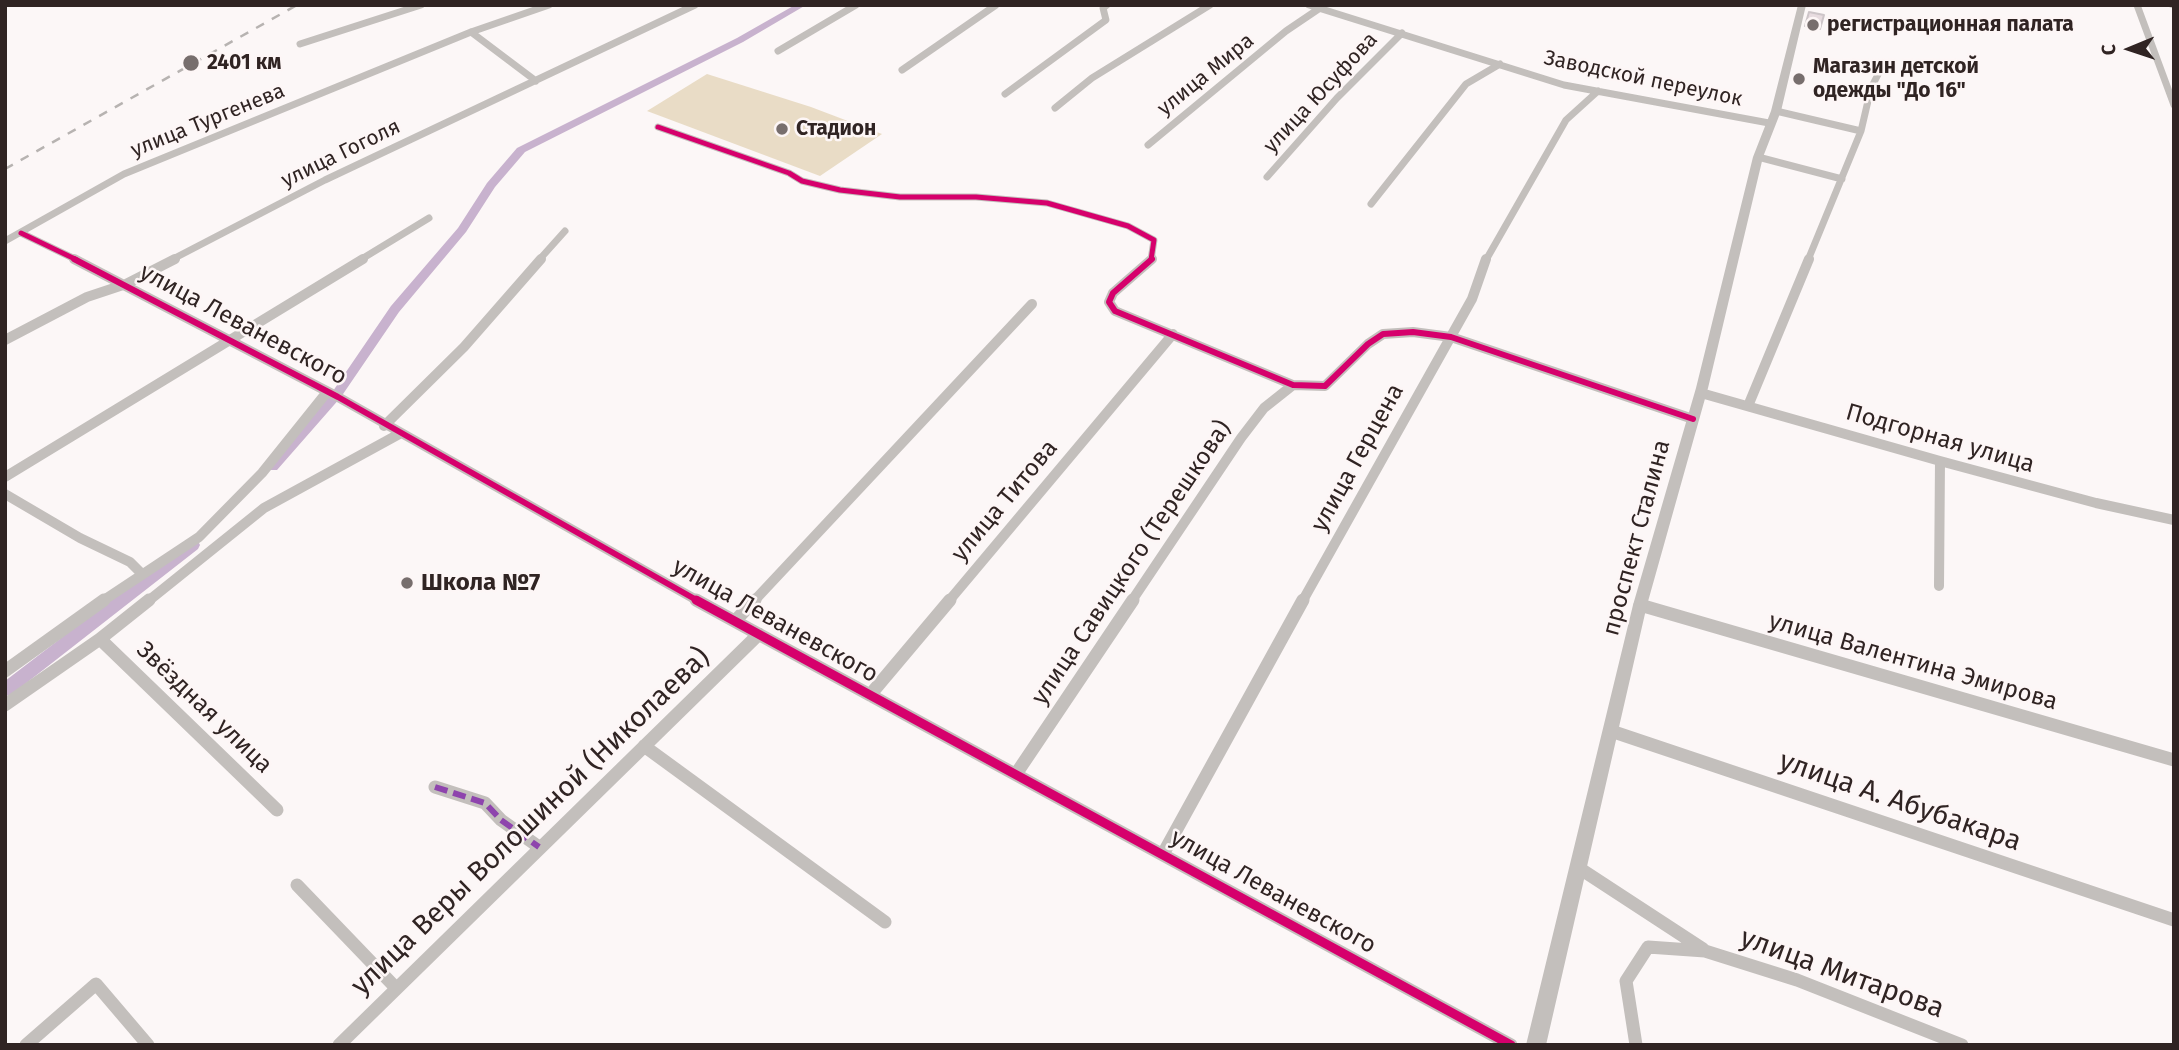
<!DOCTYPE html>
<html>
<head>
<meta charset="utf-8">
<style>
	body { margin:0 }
	#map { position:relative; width:2179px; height:1050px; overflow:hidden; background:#fcf7f7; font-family:"Fira Sans",sans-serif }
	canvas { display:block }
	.frame { position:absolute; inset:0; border:7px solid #302423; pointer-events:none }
	.north { position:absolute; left:2095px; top:14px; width:70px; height:70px; -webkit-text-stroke:5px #fdf6f6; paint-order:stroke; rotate:268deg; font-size:19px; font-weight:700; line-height:28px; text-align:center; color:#302423 }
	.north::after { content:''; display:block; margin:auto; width:24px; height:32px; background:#302423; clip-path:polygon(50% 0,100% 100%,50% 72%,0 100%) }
</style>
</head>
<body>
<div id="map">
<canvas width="2179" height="1050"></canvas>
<div class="frame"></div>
<div class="north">С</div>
</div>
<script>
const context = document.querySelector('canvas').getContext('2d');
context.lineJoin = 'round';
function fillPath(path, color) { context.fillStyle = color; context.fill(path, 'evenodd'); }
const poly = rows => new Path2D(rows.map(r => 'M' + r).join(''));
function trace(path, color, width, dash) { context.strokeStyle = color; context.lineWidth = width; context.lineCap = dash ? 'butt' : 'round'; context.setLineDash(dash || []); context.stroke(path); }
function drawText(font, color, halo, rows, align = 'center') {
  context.font = font + ' "Fira Sans",sans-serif'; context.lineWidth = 5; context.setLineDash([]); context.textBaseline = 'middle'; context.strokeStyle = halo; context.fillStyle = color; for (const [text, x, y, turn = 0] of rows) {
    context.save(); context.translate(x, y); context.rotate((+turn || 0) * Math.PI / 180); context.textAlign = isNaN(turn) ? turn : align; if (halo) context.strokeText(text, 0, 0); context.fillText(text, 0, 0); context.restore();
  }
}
fillPath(poly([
	[707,74,811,107,882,134,820,176,647,111]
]), '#e9dcc6');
fillPath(poly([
	[795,5,806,5,743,42,525,152,495,187,466,232,399,312,341,397,277,470,267,470,265,467,267,464,333,391,391,306,458,228,487,183,517,148,737,38,795,5],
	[193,540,198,541,200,545,198,549,11,695,5,696,5,681,188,541,193,540]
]), '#c8b2ce');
const building = poly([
	[1809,12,1824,15,1820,29,1805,26,1809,12]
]);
fillPath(building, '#e7dbdf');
trace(building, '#cdc5c8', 2);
trace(poly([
	[1309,5,1564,85,1769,123],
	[2137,5,2174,105],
	[471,32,536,81],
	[300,44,421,5],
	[778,51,856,5],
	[902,70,996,5],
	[1005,94,1106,20,1103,8,1107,5],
	[1055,108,1092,78,1210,5],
	[1776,111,1861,131],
	[658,127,789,173,802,181,840,190,900,197,976,197,1047,203,1128,226,1154,240,1151,260],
	[1148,145,1286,31,1320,8],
	[1758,157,1842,179],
	[1267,177,1337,98,1402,33],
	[1371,204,1466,84,1500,64],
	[21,233,77,260],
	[5,241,124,174,471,32,549,5],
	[171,260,325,180,695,5],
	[360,260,429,218],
	[539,260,565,231],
	[1486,260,1566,120,1598,91],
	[1808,260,1861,131,1871,88,1884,63]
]), '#c3bfbc', 7);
trace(poly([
	[74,259,338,397,700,602],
	[1152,259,1113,293,1109,302,1115,311,1293,385,1325,386,1368,344,1383,334,1413,332,1451,337,1693,419],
	[5,340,87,297,126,284,175,259],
	[1702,388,1701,393,1940,461,2096,503,2174,520],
	[1748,406,1809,259],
	[384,426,464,347,541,259],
	[5,477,363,259],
	[5,494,80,538,130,562,141,573],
	[1939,586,1940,461],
	[101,602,199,537,262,473,327,392],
	[147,602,264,508,401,433],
	[753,602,1032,304],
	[948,602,1173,334],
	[1131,602,1241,438,1264,408,1293,385],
	[1302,602,1472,299,1486,259]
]), '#c3bfbc', 10);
trace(poly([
	[696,600,1511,1045],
	[1640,605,2174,760],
	[735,621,755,600],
	[100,639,277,810],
	[5,671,104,600],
	[870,695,950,600],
	[5,705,100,639,149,600],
	[1611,731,2174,920],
	[644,746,885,922],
	[1016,774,1133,600],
	[435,787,485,803,501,820,539,847],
	[1163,854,1303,600],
	[1579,868,1703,949],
	[297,885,396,988],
	[26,1045,96,984,148,1045],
	[339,1045,759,634],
	[1636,1045,1626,981,1648,947,1705,951,1797,980,1962,1045]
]), '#c3bfbc', 13);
fillPath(poly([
	[1798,5,1806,5,1781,111,1763,157,1708,388,1647,605,1546,1045,1526,1045,1633,605,1696,388,1753,157,1771,111,1798,5],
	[2168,5,2174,5,2174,9,2169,7,2168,5]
]), '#c3bfbc');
trace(poly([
	[5,169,297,5]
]), '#b7b3b1', 2.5, [9, 9]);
trace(poly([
	[435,787,485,803,501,820,539,847]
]), '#8e44ad', 6, [13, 6]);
trace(poly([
	[658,127,789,173,802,181,840,190,900,197,976,197,1047,203,1128,226,1154,240,1151,260],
	[21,233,77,260]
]), '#d6006c', 5);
trace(poly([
	[74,259,338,397,700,602],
	[1152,259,1113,293,1109,302,1115,311,1293,385,1325,386,1368,344,1383,334,1413,332,1451,337,1693,419]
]), '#d6006c', 6);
trace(poly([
	[696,600,1511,1045]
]), '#d6006c', 9);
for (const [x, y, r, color] of [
	[1813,25,7,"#776e6d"],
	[191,63,9,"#776e6d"],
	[1799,79,7,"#776e6d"],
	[782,129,7,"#776e6d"],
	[407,583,7,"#776e6d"]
]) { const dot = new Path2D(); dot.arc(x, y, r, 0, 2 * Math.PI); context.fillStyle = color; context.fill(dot); trace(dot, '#fdf6f6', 2.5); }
drawText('bold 21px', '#302423', '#fdf6f6', [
	["регистрационная палата",1827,25],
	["2401 км",207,63],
	["Магазин детской",1813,67],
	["одежды \"До 16\"",1813,91],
	["Стадион",796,129]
], 'left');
drawText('21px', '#302423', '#fdf6f6', [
	["улица Мира",1206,75,-39],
	["Заводской переулок",1643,79,12],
	["улица Юсуфова",1321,93,-47],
	["улица Тургенева",208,121,-22],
	["улица Гоголя",341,154,-26]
]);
drawText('24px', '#302423', '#fdf6f6', [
	["улица Леваневского",243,325,28],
	["Подгорная улица",1940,439,16],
	["улица Герцена",1358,458,-61],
	["улица Титова",1005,501,-50],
	["проспект Сталина",1637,538,-75],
	["улица Савицкого (Терешкова)",1132,563,-56],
	["улица Леваневского",775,621,29],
	["улица Валентина Эмирова",1913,662,16],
	["Звёздная улица",204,708,44],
	["улица Леваневского",1273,892,29]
]);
drawText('bold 24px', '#302423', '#fdf6f6', [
	["Школа №7",421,583]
], 'left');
drawText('28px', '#302423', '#fdf6f6', [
	["улица А. Абубакара",1900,802,19],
	["улица Веры Волошиной (Николаева)",531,822,-44],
	["улица Митарова",1842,974,20]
]);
</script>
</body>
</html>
